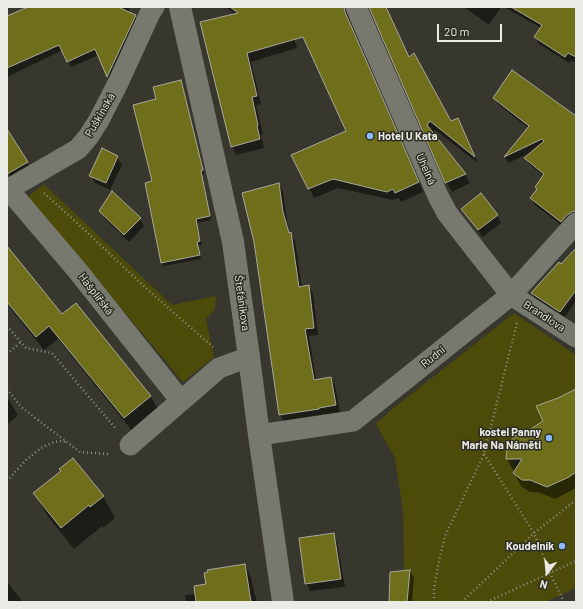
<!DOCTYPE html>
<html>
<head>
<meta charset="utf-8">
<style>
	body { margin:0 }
	#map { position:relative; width:583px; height:609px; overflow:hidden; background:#37372e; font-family:Barlow,sans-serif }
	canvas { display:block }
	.frame { position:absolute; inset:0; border:8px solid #eaebe5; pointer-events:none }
	.north { position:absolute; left:527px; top:553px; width:40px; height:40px; -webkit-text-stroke:3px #2d2d24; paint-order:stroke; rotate:196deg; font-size:11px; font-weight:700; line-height:16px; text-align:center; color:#eaebe5 }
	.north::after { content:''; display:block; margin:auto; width:14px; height:18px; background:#eaebe5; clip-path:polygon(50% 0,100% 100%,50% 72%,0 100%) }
	.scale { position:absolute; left:437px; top:24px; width:65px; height:18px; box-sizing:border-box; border:2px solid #eaebe5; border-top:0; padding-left:5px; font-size:12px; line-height:14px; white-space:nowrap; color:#eaebe5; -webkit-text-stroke:3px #2d2d24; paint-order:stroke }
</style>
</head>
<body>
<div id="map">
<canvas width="583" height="609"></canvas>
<div class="frame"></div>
<div class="north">N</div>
<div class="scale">20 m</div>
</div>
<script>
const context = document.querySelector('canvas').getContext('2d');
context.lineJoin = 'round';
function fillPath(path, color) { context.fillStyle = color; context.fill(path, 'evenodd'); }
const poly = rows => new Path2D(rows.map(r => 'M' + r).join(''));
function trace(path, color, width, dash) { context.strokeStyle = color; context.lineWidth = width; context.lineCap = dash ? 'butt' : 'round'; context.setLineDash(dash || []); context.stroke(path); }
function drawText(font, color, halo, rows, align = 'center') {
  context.font = font + ' Barlow,sans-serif'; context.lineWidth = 3; context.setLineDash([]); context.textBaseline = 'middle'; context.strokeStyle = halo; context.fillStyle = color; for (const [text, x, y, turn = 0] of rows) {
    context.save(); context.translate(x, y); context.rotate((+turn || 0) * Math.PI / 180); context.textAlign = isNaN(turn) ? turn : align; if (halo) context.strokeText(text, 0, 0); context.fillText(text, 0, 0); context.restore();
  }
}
fillPath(poly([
	[44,184,172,305,216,296,215,309,206,319,214,357,183,382,28,197],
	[514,313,576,355,576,394,572,391,569,392,571,396,562,401,560,397,558,398,559,403,546,426,506,456,506,459,511,459,516,469,513,473,515,475,518,471,548,487,549,483,576,468,576,588,545,602,407,602,410,572,404,571,403,511,395,458,376,424,390,411]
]), '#4c4b09');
fillPath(poly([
	[30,7,128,7,131,14,135,16,139,22,111,82,99,55,71,67,63,50,7,77,7,18],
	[226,7,285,7,297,48,251,62,261,104,256,105,263,134,261,135,264,148,236,155,232,146,235,15],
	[309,7,354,7,349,16,350,22,423,192,401,202,399,198,393,200,338,188,314,198,309,188,347,131],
	[370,7,388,7,388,11,409,58,451,122,457,119,462,128,478,163,435,130,432,133,465,174,470,183,452,192,446,182],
	[464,7,501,7,489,25],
	[504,7,557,7,576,18,576,63,571,60,569,63,539,44,535,37,541,28],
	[180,81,182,84,204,174,202,175,211,220,197,223,202,245,198,246,201,259,164,266,162,263,153,182,158,100],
	[495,98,576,117,576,218,565,228,535,205,531,198,538,190,544,176,529,164,525,158,530,153,508,163,505,157,529,129,498,104],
	[17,147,29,166,11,177,7,170,7,154],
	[117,157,122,165,110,190,95,183,91,176],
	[279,184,283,192,287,221,290,234,295,241,302,288,309,287,313,294,318,335,309,336,316,381,331,378,335,385,340,413,284,422,280,414],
	[462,210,497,215,501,223,483,237,467,217],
	[100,211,140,219,144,226,129,242,105,219],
	[7,247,62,316,76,305,151,397,159,411,133,432,58,339,44,350,7,304],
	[576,249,576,301,564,318,536,300,532,294,562,265],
	[576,390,576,488,555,499,538,492,530,492,521,486,507,459,508,446,545,421,558,399],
	[524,479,535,480,524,481],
	[7,397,18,415,7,425],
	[62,471,103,496,115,518,103,528,102,526,74,549,47,515,34,493],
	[333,535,337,542,345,587,310,591,306,583],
	[245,565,251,577,254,593,256,597,257,602,186,602,185,595,196,594,207,585],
	[410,571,414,578,412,602,390,602],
	[7,582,23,602,7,602]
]), '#0007');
const building = poly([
	[28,7,118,7,136,15,107,77,95,49,67,62,59,45,7,68,7,16,28,7],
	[230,7,344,7,345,12,419,182,395,193,393,189,387,192,333,179,308,189,291,155,346,131,303,37,247,53,257,96,252,97,258,125,257,126,260,139,231,147,200,22,238,13,230,7],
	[369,7,386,7,409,57,414,53,451,121,458,118,475,157,430,121,427,125,466,174,445,183,369,7],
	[511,7,576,7,576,57,568,53,565,57,534,37,542,25,511,7],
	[512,70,576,116,576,211,572,212,567,215,561,222,530,198,537,189,535,187,544,174,524,158,544,141,542,139,504,157,529,126,493,98,512,70],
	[181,80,203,170,201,171,210,216,196,219,200,241,197,242,200,255,161,263,145,183,152,181,133,105,156,99,153,87,181,80],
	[7,129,28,162,7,174,7,129],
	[102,148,118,156,106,183,89,176,102,148],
	[279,183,283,212,289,233,291,232,299,287,309,285,314,328,305,329,314,380,331,377,336,405,319,408,319,409,279,415,254,242,242,193,279,183],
	[112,191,141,218,124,235,99,211,112,191],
	[481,193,498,215,478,230,461,209,481,193],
	[7,246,62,314,76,303,151,396,124,418,49,326,36,337,7,302,7,246],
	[576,248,576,290,560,312,531,293,559,262,561,264,576,248],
	[576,389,576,472,569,477,547,487,530,480,522,480,513,473,522,459,506,459,507,445,516,435,528,431,543,421,536,406,558,398,576,389],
	[73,458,104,496,90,507,89,505,61,528,33,493,61,471,59,469,73,458],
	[334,533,341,579,305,584,299,538,334,533],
	[245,564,251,602,196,602,194,586,206,584,204,573,208,572,207,570,245,564],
	[410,570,407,602,389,602,390,572,410,570]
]);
fillPath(building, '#6f6e1b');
trace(building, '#a8a89d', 1);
trace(poly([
	[44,193,75,221,150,292,213,347],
	[7,326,26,348,52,353,116,429],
	[7,354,21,342],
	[7,389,21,407,80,452,107,454,110,453],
	[484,454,534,533,550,573,564,602],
	[7,481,26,460,41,448,54,442,63,441,65,442],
	[434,602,434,588,439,561,445,536,484,454,517,323],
	[462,602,534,533,576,500],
	[487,602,576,561]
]), '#8e8f87', 2.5, [1, 3]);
trace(poly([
	[356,7,438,196,447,213,511,295,576,337],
	[8,189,77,270,181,401],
	[7,190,78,149,89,136,99,120,118,83,150,13,154,7],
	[259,435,353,421,511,295,576,223],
	[130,445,219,368,249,357]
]), '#78796e', 21);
trace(poly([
	[180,7,233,242,249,357,259,435,283,602]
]), '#78796e', 22);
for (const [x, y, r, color] of [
	[370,136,4,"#8cb9fc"],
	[549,438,4,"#8cb9fc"],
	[562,546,4,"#8cb9fc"]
]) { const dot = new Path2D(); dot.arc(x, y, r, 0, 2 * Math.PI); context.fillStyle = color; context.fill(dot); trace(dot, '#2d2d24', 1.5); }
drawText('11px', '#eaebe5', '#2d2d24', [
	["Puškinská",100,115,-60],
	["Uhelná",426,169,66],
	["Hašplířská",96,294,52],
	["Štefánikova",242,303,82],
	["Brandlova",544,316,33],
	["Rudní",433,357,-39]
]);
drawText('bold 11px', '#eaebe5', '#2d2d24', [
	["Hotel U Kata",378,136,"left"],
	["kostel Panny",541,432],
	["Marie Na Náměti",541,445],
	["Koudelník",554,546]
], 'right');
</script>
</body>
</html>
